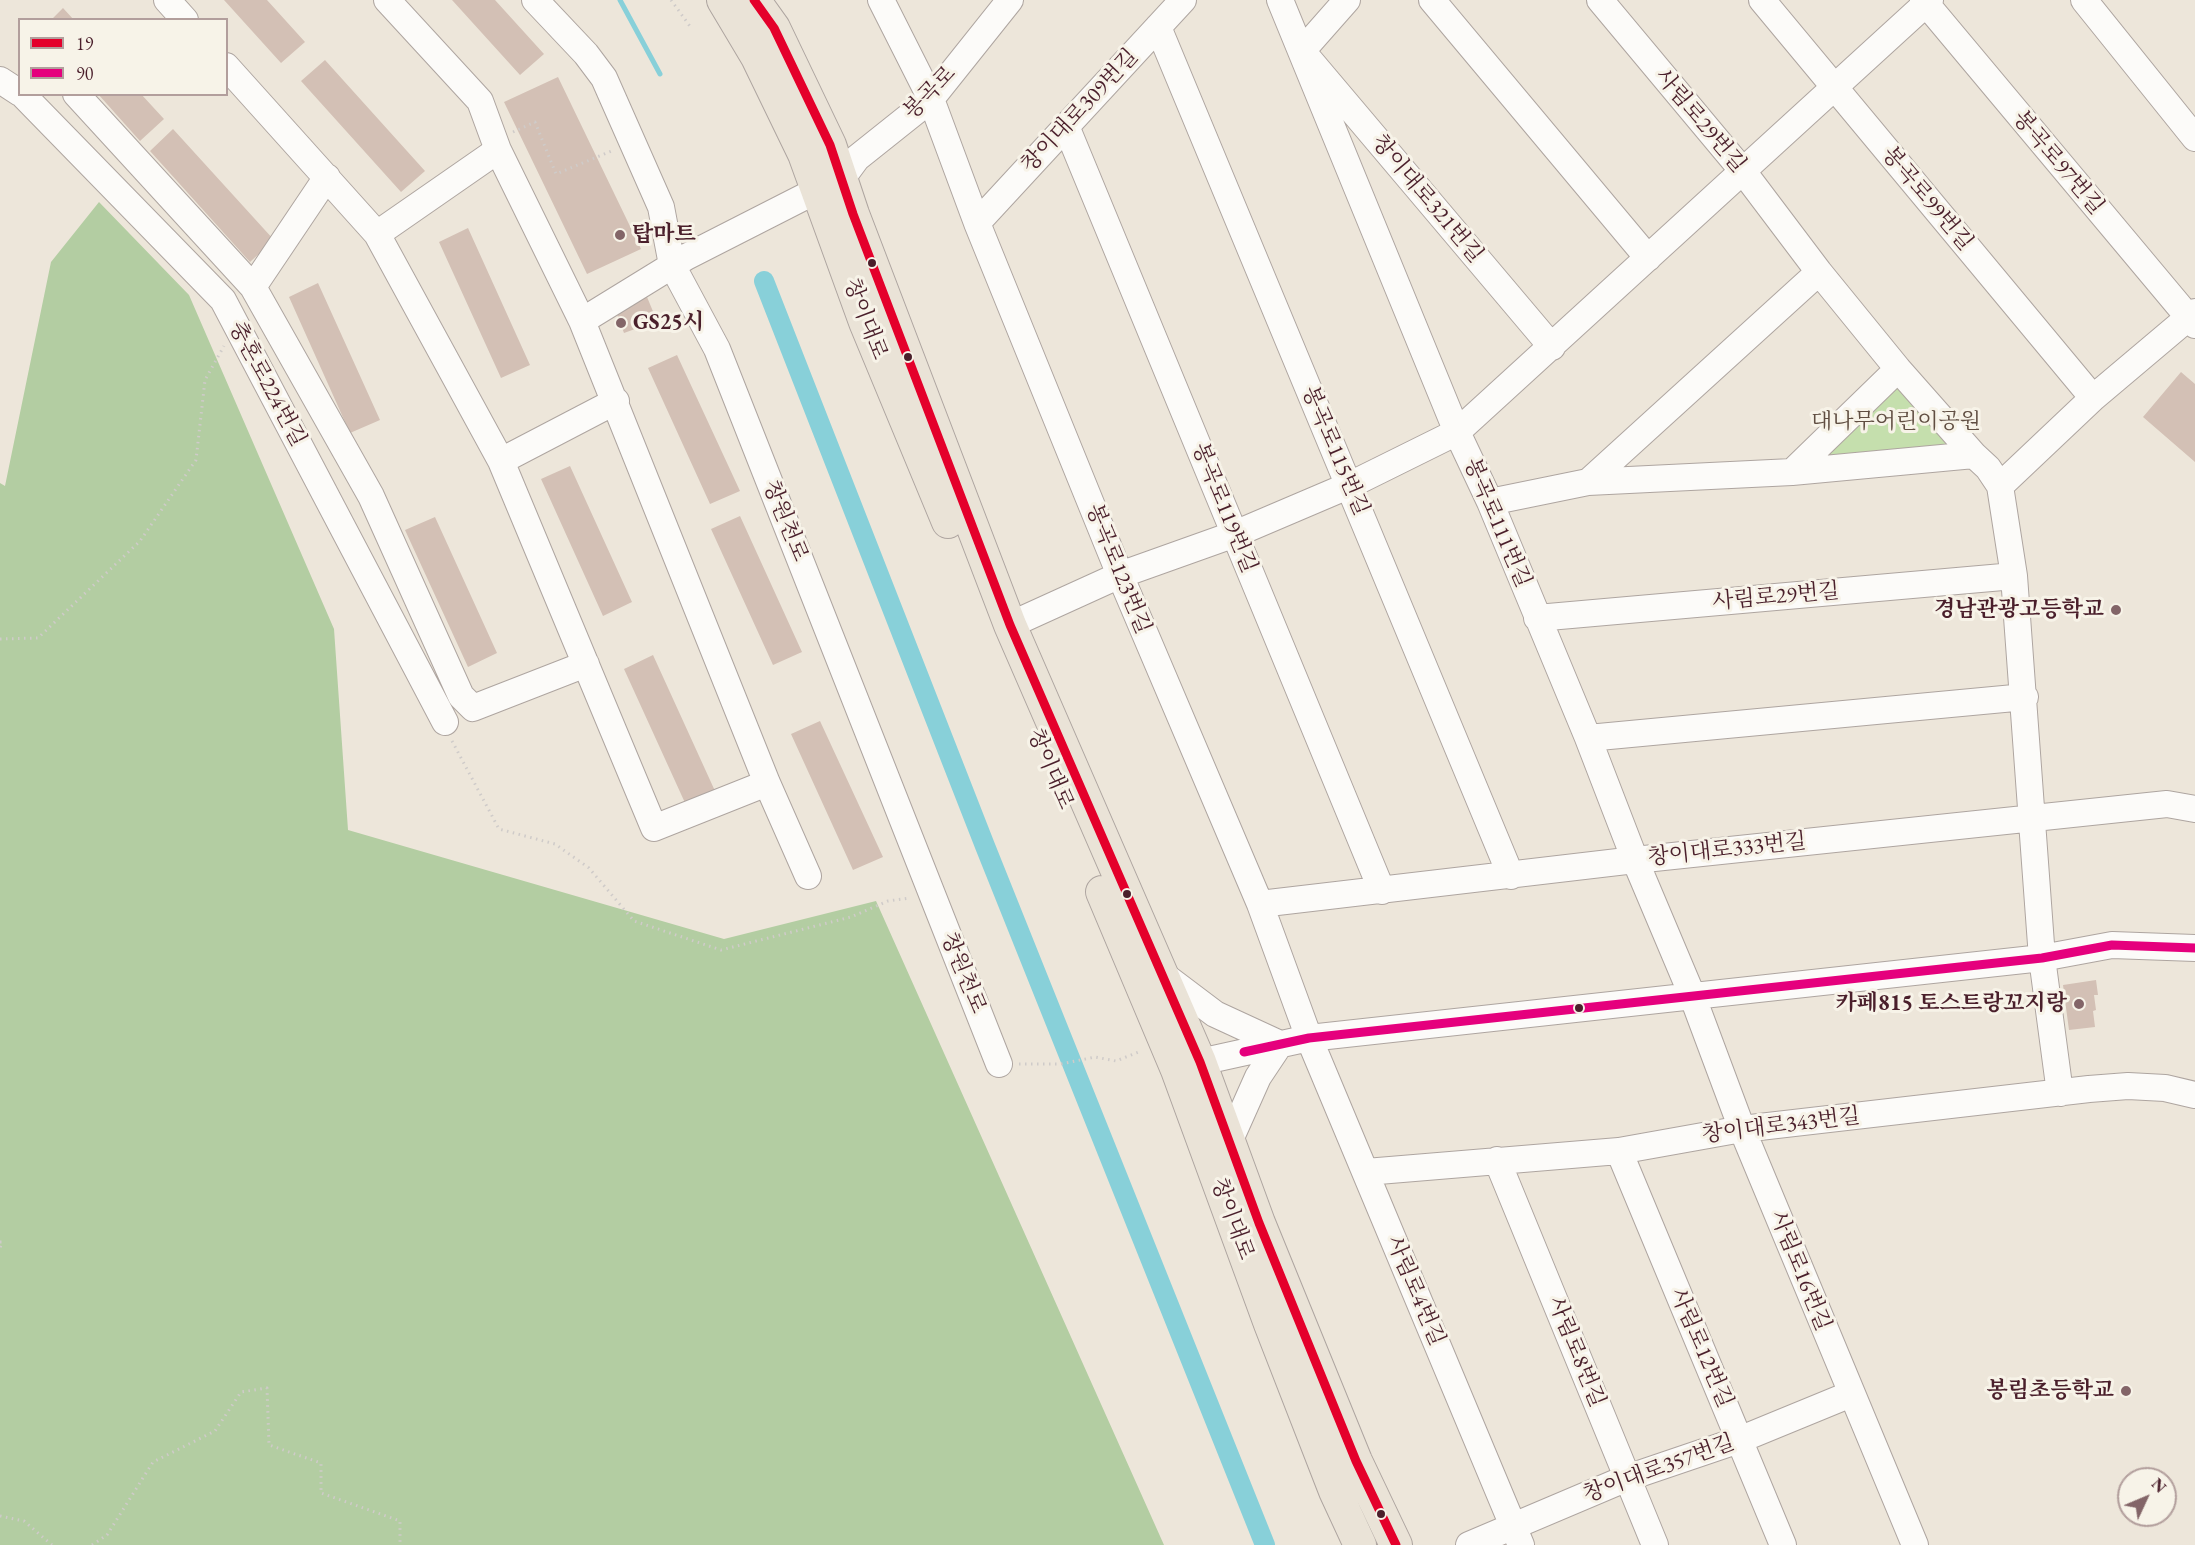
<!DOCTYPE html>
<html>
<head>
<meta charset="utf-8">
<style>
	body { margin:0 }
	#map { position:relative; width:2195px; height:1545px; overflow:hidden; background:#ede6da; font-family:"EB Garamond",serif }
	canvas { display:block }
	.legend { position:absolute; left:18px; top:18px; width:210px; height:78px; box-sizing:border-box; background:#f7f3e8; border:2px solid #b29e9c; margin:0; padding:8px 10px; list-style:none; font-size:18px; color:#4a1f2b }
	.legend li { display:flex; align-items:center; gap:12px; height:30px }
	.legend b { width:30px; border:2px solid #b29e9c }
	.north { position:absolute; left:2117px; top:1467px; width:60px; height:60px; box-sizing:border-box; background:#f7f3e8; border:2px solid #b29e9c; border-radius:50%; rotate:46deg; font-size:16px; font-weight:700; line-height:24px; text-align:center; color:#4a1f2b }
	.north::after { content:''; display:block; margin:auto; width:21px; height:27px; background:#836568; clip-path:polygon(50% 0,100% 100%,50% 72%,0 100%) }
</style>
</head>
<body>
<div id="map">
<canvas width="2195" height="1545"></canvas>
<ul class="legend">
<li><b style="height:8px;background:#e4002b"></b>19</li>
<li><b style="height:8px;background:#e5007d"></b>90</li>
</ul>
<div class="north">N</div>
</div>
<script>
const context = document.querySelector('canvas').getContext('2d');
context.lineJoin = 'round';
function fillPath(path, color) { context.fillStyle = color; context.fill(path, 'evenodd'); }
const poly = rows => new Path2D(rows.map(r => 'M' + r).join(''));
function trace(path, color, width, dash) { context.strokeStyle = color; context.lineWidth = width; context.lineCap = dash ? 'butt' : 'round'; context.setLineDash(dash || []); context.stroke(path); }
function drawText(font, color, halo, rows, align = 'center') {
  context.font = font + ' "EB Garamond","Noto Serif KR",serif'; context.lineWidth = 6; context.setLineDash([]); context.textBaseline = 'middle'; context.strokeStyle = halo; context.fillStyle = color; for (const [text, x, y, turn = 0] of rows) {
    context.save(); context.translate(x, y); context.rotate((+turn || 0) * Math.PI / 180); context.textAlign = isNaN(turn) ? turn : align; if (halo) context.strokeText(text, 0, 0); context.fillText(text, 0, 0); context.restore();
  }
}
fillPath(poly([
	[1898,374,1962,449,1807,465]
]), '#c5dfad');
fillPath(poly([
	[99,202,189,295,334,629,348,830,724,939,876,901,1164,1545,0,1545,0,483,5,486,51,262]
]), '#b3cda2');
trace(poly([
	[620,0,660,74]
]), '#88d0d9', 5);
trace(poly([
	[764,281,985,846,1265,1545]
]), '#88d0d9', 20);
fillPath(poly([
	[224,0,267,0,305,42,281,63],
	[452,0,495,0,544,54,520,75],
	[63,8,74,20,51,20],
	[325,60,425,171,401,192,301,81],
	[558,77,641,249,587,274,504,102],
	[98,94,141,94,164,119,140,141],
	[173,129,274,240,250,262,150,151],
	[468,228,530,365,501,378,439,242],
	[318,283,380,420,350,433,289,297],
	[647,297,657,321,624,333,615,309],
	[677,355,740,491,710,504,648,368],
	[2181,372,2195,384,2195,462,2143,417],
	[570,466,632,602,603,616,541,479],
	[740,516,802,652,773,665,711,529],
	[435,517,497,653,468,667,405,530],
	[653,655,715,791,686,805,624,669],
	[820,721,883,857,853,870,791,734],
	[2096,980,2098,995,2094,995,2096,1010,2093,1011,2095,1027,2069,1030,2063,985]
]), '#d3c0b5');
const minor = poly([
	[167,0,185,20],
	[387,0,480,101,498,150,582,321,767,783,808,876],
	[535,0,586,54,604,78,661,207,672,265,717,349,999,1064],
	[881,0,931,99,977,223,1120,575,1260,904,1309,1038,1521,1545],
	[1280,0,1457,432,1490,502,1588,738,1635,860,1692,995,1742,1129,1915,1545],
	[1347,0,1302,51,1552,347],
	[1432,0,1648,258],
	[1600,0,1742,170,1819,272,1898,369,1974,455,1988,468,2000,486,2014,576,2042,958,2060,1093],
	[1762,0,2093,398],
	[1923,0,2195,325],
	[2084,0,2195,138],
	[1158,27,1511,876],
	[226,66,377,234,501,461,654,828,767,783],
	[0,80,20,93],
	[22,94,223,300,445,722],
	[76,94,253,287,327,177],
	[1066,126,1382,891],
	[977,223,1183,0],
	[377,234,498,150],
	[253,287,371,496,461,696,473,708,586,664],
	[582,321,686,257,843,177,857,158,931,99,1010,0],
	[501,461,616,401],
	[1792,472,1898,369],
	[1588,482,1819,272],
	[2000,486,2093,398,2195,312],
	[1490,502,1588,482,1792,472,1974,455],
	[1537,618,2014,576],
	[1010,625,1120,575,1235,534,1350,485,1457,432,1930,0],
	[1588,738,2025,697],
	[1260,904,1635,860,2167,804,2195,809],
	[1162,974,1215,1014,1280,1044],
	[1200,1062,1309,1038,2042,958,2112,945,2195,948],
	[1229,1142,1258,1077,1280,1044],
	[1619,1151,1783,1545],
	[1497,1160,1655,1545],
	[1366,1172,1619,1151,1742,1129,2089,1089,2128,1086,2165,1088,2195,1095],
	[1469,1545,1627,1478,1739,1440,1851,1394]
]);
const major = poly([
	[723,0,757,57,804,154,865,322,948,522],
	[754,0,774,28,830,145,853,214,1010,625,1200,1062,1259,1223,1356,1461,1396,1545],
	[1102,892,1177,1070,1270,1324,1335,1491,1360,1545]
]);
trace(minor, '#aea5a0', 28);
trace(major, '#aea5a0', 34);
trace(poly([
	[671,0,692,29],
	[513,132,535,122,556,174,614,150],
	[0,639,38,638,140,541,196,460,205,380,224,346],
	[452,741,499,829,555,844,589,868,634,921,721,950,851,917,888,901,910,898],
	[1019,1064,1061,1064,1095,1057,1116,1061,1141,1051],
	[0,1242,2,1242,0,1248],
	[0,1516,24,1521,52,1545],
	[92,1545,107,1535,153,1462,215,1431,241,1392,267,1388,269,1445,321,1463,321,1493,400,1521,400,1545]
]), '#cfcbc9', 3, [1.5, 4.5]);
trace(minor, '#fcfbf9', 26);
trace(major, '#eae3d7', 32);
trace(poly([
	[754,0,774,28,830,145,853,214,1010,625,1200,1062,1259,1223,1356,1461,1396,1545]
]), '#e4002b', 9);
trace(poly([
	[1244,1052,1309,1038,2042,958,2112,945,2195,948]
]), '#e5007d', 9);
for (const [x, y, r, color] of [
	[620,235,6,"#836568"],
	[872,263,5,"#4a1f2b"],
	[621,323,6,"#836568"],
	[908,357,5,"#4a1f2b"],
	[2116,610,6,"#836568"],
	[1127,894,5,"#4a1f2b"],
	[2079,1004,6,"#836568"],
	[1579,1008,5,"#4a1f2b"],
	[2126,1391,6,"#836568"],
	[1381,1514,5,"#4a1f2b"]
]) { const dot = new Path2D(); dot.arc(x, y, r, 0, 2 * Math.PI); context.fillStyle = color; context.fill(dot); trace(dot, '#f7f3e8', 2); }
drawText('22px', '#4a1f2b', '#f7f3e8', [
	["봉곡로",930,93,-46],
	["창이대로309번길",1080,111,-47],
	["사림로29번길",1700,121,50],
	["봉곡로97번길",2058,163,50],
	["창이대로321번길",1427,199,50],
	["봉곡로99번길",1927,199,50],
	["창이대로",865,319,69],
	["충혼로224번길",267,384,62],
	["봉곡로115번길",1335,451,67],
	["봉곡로119번길",1224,508,68],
	["창원천로",785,521,68],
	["봉곡로111번길",1497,523,67],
	["봉곡로123번길",1118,569,68],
	["사림로29번길",1776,597,-5],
	["창이대로",1050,769,67],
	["창이대로333번길",1727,850,-6],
	["창원천로",963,973,68],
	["창이대로343번길",1781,1126,-7],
	["창이대로",1232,1219,70],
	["사림로16번길",1800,1271,68],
	["사림로4번길",1415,1291,67],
	["사림로12번길",1701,1348,67],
	["사림로8번길",1576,1352,68],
	["창이대로357번길",1659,1469,-20]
]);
drawText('bold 22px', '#4a1f2b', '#f7f3e8', [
	["탑마트",632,235,"left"],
	["GS25시",633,323,"left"],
	["경남관광고등학교",2104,610],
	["카페815 토스트랑꼬지랑",2067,1004],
	["봉림초등학교",2114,1391]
], 'right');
drawText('22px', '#604e42', '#f7f3e8', [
	["대나무어린이공원",1896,422]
]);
</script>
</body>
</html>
